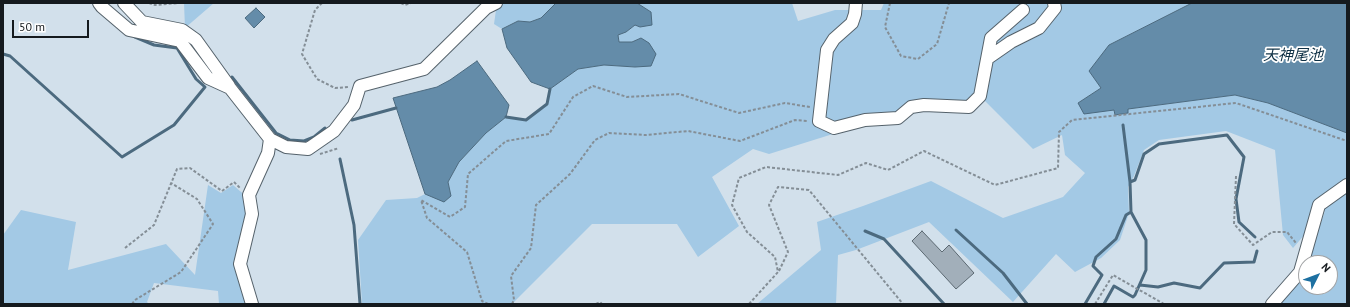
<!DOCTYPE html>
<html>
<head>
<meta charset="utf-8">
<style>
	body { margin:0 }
	#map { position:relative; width:1350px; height:307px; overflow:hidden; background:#d2e0eb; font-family:"PT Sans",sans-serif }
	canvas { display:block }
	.frame { position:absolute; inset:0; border:4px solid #151a1e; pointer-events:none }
	.north { position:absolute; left:1298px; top:255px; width:40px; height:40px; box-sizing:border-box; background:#fff; border:1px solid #a1a3a5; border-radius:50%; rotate:48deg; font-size:11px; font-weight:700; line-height:16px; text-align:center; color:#151a1e }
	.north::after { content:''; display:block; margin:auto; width:14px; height:18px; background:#1d70a1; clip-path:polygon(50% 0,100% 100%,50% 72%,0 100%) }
	.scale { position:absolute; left:12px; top:20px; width:77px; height:18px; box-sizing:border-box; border:2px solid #151a1e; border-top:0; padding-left:5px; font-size:12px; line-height:14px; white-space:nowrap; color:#151a1e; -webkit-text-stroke:3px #fff; paint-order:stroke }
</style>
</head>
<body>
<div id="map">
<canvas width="1350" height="307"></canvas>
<div class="frame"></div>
<div class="north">N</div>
<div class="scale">50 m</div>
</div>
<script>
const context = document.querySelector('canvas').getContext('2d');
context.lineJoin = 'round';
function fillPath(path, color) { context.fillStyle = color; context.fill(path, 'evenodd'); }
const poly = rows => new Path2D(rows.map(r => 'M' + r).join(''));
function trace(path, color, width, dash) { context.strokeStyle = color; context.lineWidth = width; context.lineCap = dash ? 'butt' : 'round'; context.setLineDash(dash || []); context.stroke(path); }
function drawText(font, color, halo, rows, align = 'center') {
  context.font = font + ' "PT Sans","Noto Sans JP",sans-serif'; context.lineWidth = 3.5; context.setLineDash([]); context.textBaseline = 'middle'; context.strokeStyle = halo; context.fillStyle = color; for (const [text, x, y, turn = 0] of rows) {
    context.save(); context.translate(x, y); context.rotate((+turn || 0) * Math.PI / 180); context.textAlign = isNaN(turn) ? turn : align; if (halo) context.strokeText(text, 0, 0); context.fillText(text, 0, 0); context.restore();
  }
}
fillPath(poly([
	[184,3,214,3,185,28],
	[497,3,556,3,541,18,530,22,518,21,502,29,494,24],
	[637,3,792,3,798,21,835,10,881,10,884,3,1192,3,1109,45,1101,88,1078,103,1114,110,1115,114,1128,113,1128,109,1235,95,1268,103,1347,133,1347,304,1280,304,1306,265,1306,287,1330,287,1330,263,1307,263,1325,211,1293,248,1283,235,1275,150,1226,131,1159,140,1144,150,1134,176,1128,187,1129,213,1120,240,1101,258,1075,272,1056,254,1013,302,929,222,856,250,838,255,836,304,757,304,821,250,817,222,863,206,931,181,1003,218,1063,197,1085,173,1065,155,1062,135,1033,149,983,99,914,110,868,123,769,154,753,149,712,177,739,226,698,257,677,224,592,224,512,304,362,304,358,240,386,200,417,198,425,194,445,201,451,196,448,182,459,162,486,133,506,117,526,120,547,104,550,89,578,69,604,65,635,67,641,38,632,42,619,42,618,34,626,32,651,12],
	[208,185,221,193,233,185,248,198,249,214,238,262,250,304,219,304,218,291,154,283,147,302,149,304,3,304,3,235,21,210,76,222,68,270,166,244,195,275]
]), '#a3c9e5');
const water = poly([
	[556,3,637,3,651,12,652,25,640,27,635,25,626,32,618,35,619,42,632,42,641,38,649,43,656,54,651,66,635,67,604,65,578,69,550,89,531,82,507,48,502,29,518,21,530,22,541,18,556,3],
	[1192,3,1347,3,1347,133,1268,103,1235,95,1128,109,1128,113,1115,115,1114,110,1084,114,1078,103,1101,88,1089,71,1109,45,1192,3],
	[256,8,265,17,254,28,245,18,256,8],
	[477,61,509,105,506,117,486,133,459,162,448,182,451,196,444,202,425,194,393,98,437,87,450,80,477,61]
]);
fillPath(water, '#648ca9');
trace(water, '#4c6a7f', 1);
trace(poly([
	[3,54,10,56,122,157,174,125,205,87,196,79,177,48,154,45,135,37],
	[232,77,276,133,290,140,304,141,314,137,325,128],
	[506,117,526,120,547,104,550,89],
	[352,120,396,108],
	[340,159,354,225,360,304],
	[1130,182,1135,180,1144,154,1159,144,1227,135,1244,157,1236,199,1239,222,1255,237],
	[956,230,1003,273,1027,304],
	[865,231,884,239,944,304],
	[1140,285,1158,287,1174,283,1200,288,1224,263,1254,262,1257,251],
	[1085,304,1102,275,1093,266,1096,257,1116,239,1126,215,1131,212],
	[1104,304,1114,286,1133,297,1135,295,1146,270,1146,240,1131,212,1130,182,1123,125]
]), '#4c6a7f', 3);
const building = poly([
	[922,231,942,252,949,245,974,273,956,289,912,241,922,231]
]);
fillPath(building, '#a2afba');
trace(building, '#5b6871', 1);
const street = poly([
	[99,3,102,7,129,30,180,41,208,78,230,88,270,139,286,147,308,149,334,131,354,105,360,86,424,69,486,8,496,3],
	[124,3,142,22,182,30,196,40,229,86],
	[856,3,855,14,852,23,834,39,827,50,819,121,834,128,865,120,898,118,911,107,924,105,969,107,980,96,991,38,1023,10],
	[988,58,1011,42,1039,28,1055,8,1054,3],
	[252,304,240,264,252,214,249,195,268,153,270,139],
	[1272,304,1300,272,1319,205,1347,185]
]);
trace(street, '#55626b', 14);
trace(poly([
	[149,3,155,5,179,3],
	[322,3,315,10,302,54,317,79,335,88,349,87],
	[401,3,405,5,411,3],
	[890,3,885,27,901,56,918,59,937,44,949,3],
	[320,154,339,148],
	[1236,176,1234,224,1253,245,1272,232,1287,232,1296,243],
	[125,248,154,225,177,169,190,168,222,191,234,182,240,188],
	[779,271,788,252,769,205,778,187,809,190,903,304],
	[132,304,135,300,181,272,213,224,197,199,171,183],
	[488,304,482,301,467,252,427,218,421,200,450,217,465,207,468,174,506,141,549,134,573,97,593,86,627,97,679,94,739,113,785,103,810,107],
	[512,304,514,300,511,276,531,248,536,205,570,174,595,140,609,133,646,135,688,131,740,141,795,120,808,121],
	[596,304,600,302,602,304],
	[749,304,778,272,775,257,747,232,732,205,739,178,766,167,838,175,866,163,888,170,924,151,995,185,1058,168,1059,132,1072,120,1236,103,1347,141],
	[1095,304,1113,275,1164,304]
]), '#848e96', 2, [3, 2]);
trace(street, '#fff', 12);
drawText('italic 15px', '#0e3045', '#fff', [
	["天神尾池",1293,56]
]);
</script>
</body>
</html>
